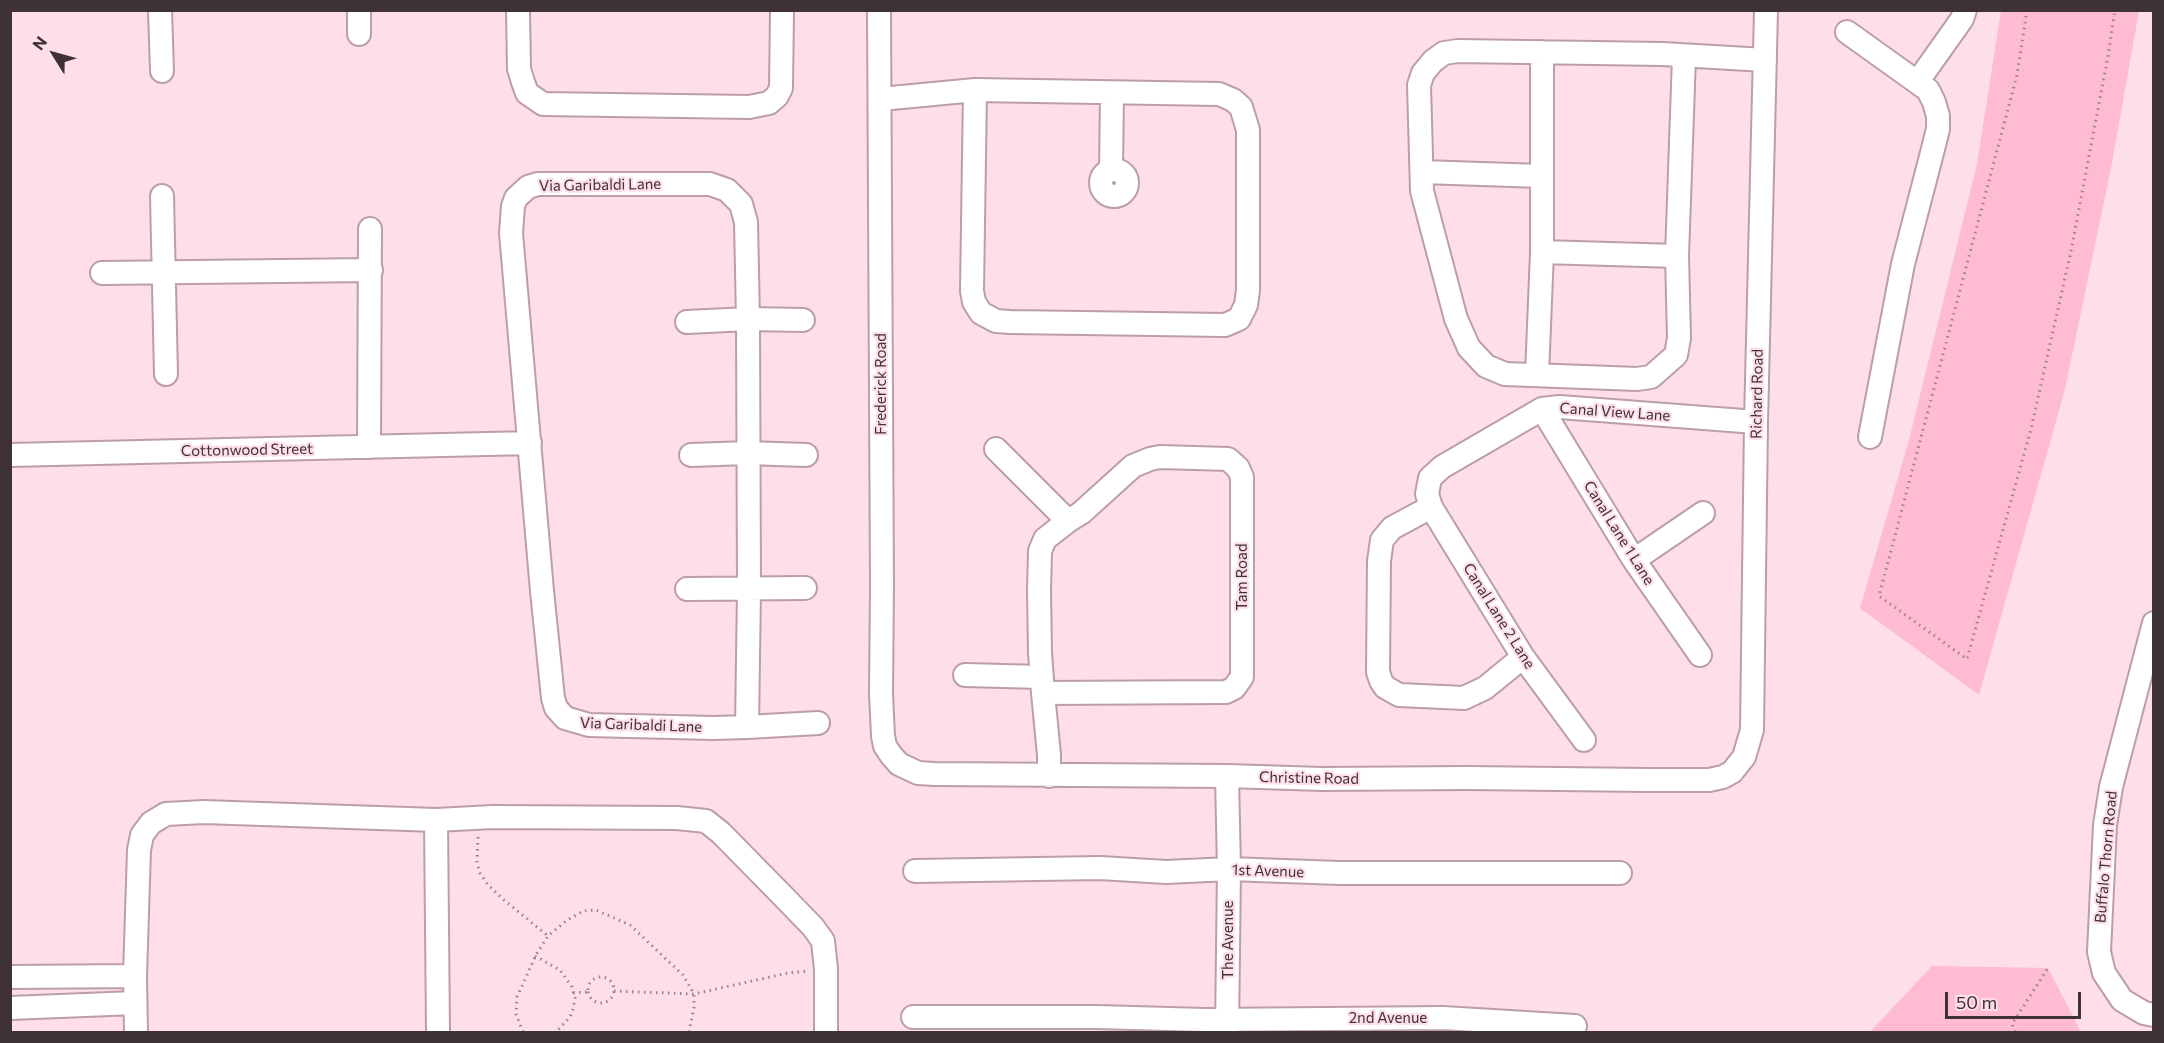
<!DOCTYPE html>
<html>
<head>
<meta charset="utf-8">
<style>
	body { margin:0 }
	#map { position:relative; width:2164px; height:1043px; overflow:hidden; background:#fedee8; font-family:Commissioner,sans-serif }
	canvas { display:block }
	.frame { position:absolute; inset:0; border:12px solid #3f3237; pointer-events:none }
	.north { position:absolute; left:24px; top:24px; width:60px; height:60px; -webkit-text-stroke:4px #fedee8; paint-order:stroke; rotate:307deg; font-size:16px; font-weight:700; line-height:24px; text-align:center; color:#3f3237 }
	.north::after { content:''; display:block; margin:auto; width:21px; height:27px; background:#3f3237; clip-path:polygon(50% 0,100% 100%,50% 72%,0 100%) }
	.scale { position:absolute; left:1945px; top:992px; width:136px; height:27px; box-sizing:border-box; border:3px solid #3f3237; border-top:0; padding-left:8px; font-size:18px; line-height:21px; white-space:nowrap; color:#3f3237; -webkit-text-stroke:4px #fedee8; paint-order:stroke }
</style>
</head>
<body>
<div id="map">
<canvas width="2164" height="1043"></canvas>
<div class="frame"></div>
<div class="north">N</div>
<div class="scale">50 m</div>
</div>
<script>
const context = document.querySelector('canvas').getContext('2d');
context.lineJoin = 'round';
function fillPath(path, color) { context.fillStyle = color; context.fill(path, 'evenodd'); }
const poly = rows => new Path2D(rows.map(r => 'M' + r).join(''));
function trace(path, color, width, dash) { context.strokeStyle = color; context.lineWidth = width; context.lineCap = dash ? 'butt' : 'round'; context.setLineDash(dash || []); context.stroke(path); }
function drawText(font, color, halo, rows, align = 'center') {
  context.font = font + ' Commissioner,sans-serif'; context.lineWidth = 4.5; context.setLineDash([]); context.textBaseline = 'middle'; context.strokeStyle = halo; context.fillStyle = color; for (const [text, x, y, turn = 0] of rows) {
    context.save(); context.translate(x, y); context.rotate((+turn || 0) * Math.PI / 180); context.textAlign = isNaN(turn) ? turn : align; if (halo) context.strokeText(text, 0, 0); context.fillText(text, 0, 0); context.restore();
  }
}
fillPath(poly([
	[2001,11,2139,11,2111,168,2065,389,1979,695,1860,608,1909,440,1977,164],
	[1932,966,2048,968,2081,1032,1870,1032]
]), '#febbd2');
const street = poly([
	[160,10,162,71],
	[359,10,359,34],
	[518,10,519,69,523,82,527,93,543,104,749,107,769,103,777,96,781,88,782,10],
	[879,10,882,585,881,694,883,736,885,746,891,755,899,764,918,773,934,774,1227,776,1322,779,1468,778,1648,780,1709,780,1723,777,1732,772,1744,757,1752,730,1756,422,1766,10],
	[1847,32,1928,90,1934,102,1938,116,1938,129,1933,149,1903,264,1870,437],
	[1684,57,1677,256,1679,338,1676,355,1651,377,1637,379,1505,374,1486,366,1469,348,1456,319,1422,191,1419,85,1423,73,1433,61,1444,53,1458,51,1662,54,1765,60],
	[1918,81,1962,19,1965,10],
	[881,99,975,90,1219,94,1233,100,1241,107,1248,130,1248,290,1246,305,1239,319,1225,325,1010,322,996,321,981,313,974,302,972,291,975,90],
	[1111,170,1112,93],
	'1101 183a13 13 0 1 1 26 0a13 13 0 1 1-26 0Z',
	[1422,172,1541,176],
	[162,196,166,374],
	[1542,252,1677,256],
	[102,273,371,270],
	[687,322,748,319,803,320],
	[1537,375,1542,252,1542,52],
	[1542,409,1634,560,1700,655],
	[369,447,370,229],
	[996,449,1068,521],
	[10,455,530,443],
	[691,455,747,453,806,455],
	[1160,457,1228,459,1238,468,1242,477,1242,677,1234,688,1226,692,1043,693,1040,653,1039,590,1040,551,1045,539,1068,521,1081,513,1133,466,1150,459,1160,457],
	[1431,507,1392,528,1382,540,1379,561,1378,672,1381,681,1385,687,1399,695,1464,698,1485,688,1523,657],
	[1634,560,1703,513],
	[687,589,805,588],
	[2154,623,2111,787,2105,825,2099,952,2104,973,2122,1000,2144,1013,2154,1015],
	[965,675,1042,677],
	[1043,693,1049,755,1049,776],
	[747,727,749,589,748,319,746,222,741,204,727,190,710,184,538,184,528,187,516,198,513,206,511,233,542,591,553,698,556,708,565,718,589,725,713,728,747,727,818,723],
	[1584,740,1523,657,1431,507,1427,494,1430,478,1442,467,1542,409,1560,407,1756,422],
	[1227,776,1229,869,1227,1032],
	[436,820,438,1032],
	[915,871,1100,868,1166,872,1229,869,1340,873,1620,873],
	[10,977,135,976],
	[10,1008,135,1003],
	[913,1017,1097,1017,1205,1020,1443,1018,1575,1026],
	[136,1032,135,976,139,850,142,835,151,823,166,814,204,812,436,820,493,817,677,818,706,821,721,833,778,891,813,927,823,941,826,969,826,1032]
]);
trace(street, '#bc9ea8', 26);
trace(poly([
	[2027,10,2017,75,1879,596,1967,659,2031,429,2071,251,2108,56,2115,10],
	[478,837,477,862,480,873,488,885,504,900,548,936],
	[535,956,560,970,572,987,575,998,573,1009,570,1017,556,1032],
	'588 990a13 13 0 1 1 26 0a13 13 0 1 1-26 0Z',
	[614,991,694,994,788,973,808,971],
	[573,993,587,992],
	[523,1032,516,1014,517,997,536,955,548,936,566,921,583,911,596,910,630,925,683,975,694,994,694,1007,689,1032],
	[2015,1032,2012,1024,2048,968]
]), '#99838a', 3, [1.5, 4.5]);
trace(street, '#fff', 22);
drawText('15px', '#3f3237', '#fedee8', [
	["Via Garibaldi Lane",600,185,-1],
	["Frederick Road",881,384,-90],
	["Richard Road",1757,394,-89],
	["Canal View Lane",1615,412,4],
	["Cottonwood Street",247,450,-1],
	["Canal Lane 1 Lane",1619,533,58],
	["Tam Road",1242,577,-90],
	["Canal Lane 2 Lane",1499,616,58],
	["Via Garibaldi Lane",641,725,2],
	["Christine Road",1309,778,1],
	["Buffalo Thorn Road",2106,857,-85],
	["1st Avenue",1268,871,2],
	["The Avenue",1228,940,-90],
	["2nd Avenue",1388,1018]
]);
</script>
</body>
</html>
